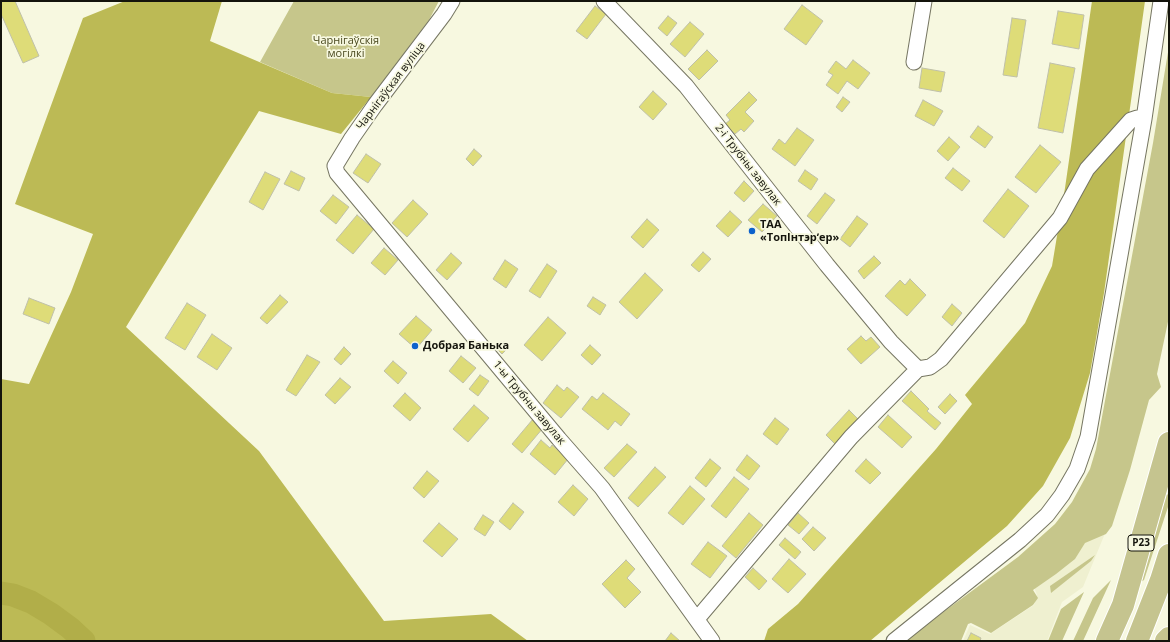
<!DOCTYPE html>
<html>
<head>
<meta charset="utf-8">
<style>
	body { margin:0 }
	#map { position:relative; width:1170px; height:642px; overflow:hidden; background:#f7f8e0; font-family:"Open Sans",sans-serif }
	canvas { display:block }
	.frame { position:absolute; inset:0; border:2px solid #14140c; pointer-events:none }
</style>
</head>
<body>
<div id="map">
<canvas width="1170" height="642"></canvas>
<div class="frame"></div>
</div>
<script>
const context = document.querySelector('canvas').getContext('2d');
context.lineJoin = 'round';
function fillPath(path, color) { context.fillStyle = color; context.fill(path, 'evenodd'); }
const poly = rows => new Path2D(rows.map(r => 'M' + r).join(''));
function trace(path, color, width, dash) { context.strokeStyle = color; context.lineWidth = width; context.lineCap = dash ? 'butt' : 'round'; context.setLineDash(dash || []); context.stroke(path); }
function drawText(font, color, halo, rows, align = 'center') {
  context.font = font + ' "Open Sans",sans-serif'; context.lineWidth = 3.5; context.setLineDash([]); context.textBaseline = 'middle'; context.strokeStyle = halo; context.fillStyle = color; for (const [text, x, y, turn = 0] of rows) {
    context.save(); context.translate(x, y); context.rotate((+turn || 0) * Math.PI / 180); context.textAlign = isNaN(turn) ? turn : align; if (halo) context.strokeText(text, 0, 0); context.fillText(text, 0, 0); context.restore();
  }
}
fillPath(poly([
	[1106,531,1083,587,1062,602,1047,641,963,641,970,625,990,634,1034,605,1037,595,1034,587,1079,543]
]), '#eff0d0');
fillPath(poly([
	[294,1,439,1,429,20,371,97,332,93,260,62],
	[1169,46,1169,317,1157,374,1161,387,1149,400,1130,470,1112,526,1106,534,1085,543,1075,559,1056,574,1033,590,1038,598,1033,605,991,633,971,623,968,624,961,641,904,641,1018,557,1055,524,1072,502,1090,469,1096,449,1153,143],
	[1166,494,1169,495,1169,504,1144,580,1141,582,1138,583],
	[1095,555,1091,561,1051,593,1050,586],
	[1111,580,1083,641,1073,641,1093,598],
	[1084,592,1062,641,1048,641,1061,609]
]), '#c6c68b');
fillPath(poly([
	[125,1,222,1,210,41,332,93,371,97,341,134,259,111,126,327,259,451,384,621,491,614,528,641,1,641,1,379,29,384,71,292,93,234,15,204,83,18],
	[1092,1,1145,1,1104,293,1090,373,1070,438,1043,486,1007,526,870,641,764,641,768,629,798,604,936,449,972,404,965,395,1025,323,1052,266,1065,188]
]), '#bcba55');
trace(poly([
	[1,593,13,595,31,602,51,614,70,628,84,641]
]), '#b1ae49', 23);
const building = poly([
	[1,1,15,1,39,56,23,63,1,14,1,1],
	[802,5,823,21,806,45,784,29,802,5],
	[595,6,606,14,587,39,576,31,595,6],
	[1058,11,1084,15,1079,49,1052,44,1058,11],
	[668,16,677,23,667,36,658,28,668,16],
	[1012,18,1026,20,1017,77,1003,75,1012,18],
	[690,22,704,34,685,57,670,44,690,22],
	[707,50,718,61,699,80,688,69,707,50],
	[853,60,870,73,858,89,847,81,838,94,826,85,833,75,828,72,836,61,846,69,853,60],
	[1050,63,1075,68,1063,133,1038,128,1050,63],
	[922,68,945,72,941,92,919,88,922,68],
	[653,91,667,104,653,120,639,107,653,91],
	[749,92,757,100,745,112,754,121,744,132,741,129,735,134,725,124,730,120,726,115,749,92],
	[843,97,850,102,842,112,836,107,843,97],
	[923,100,943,111,934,126,915,116,923,100],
	[978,126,993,137,985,148,970,137,978,126],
	[797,128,814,140,795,166,772,149,779,139,785,144,797,128],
	[949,137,960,147,948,161,937,151,949,137],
	[1040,145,1061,162,1036,193,1015,177,1040,145],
	[474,149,482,156,473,166,466,159,474,149],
	[366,154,381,164,368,183,353,173,366,154],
	[953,168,970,181,962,191,945,178,953,168],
	[805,170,818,179,811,190,798,181,805,170],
	[291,171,305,178,299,191,284,184,291,171],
	[265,172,280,179,263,210,249,202,265,172],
	[744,181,754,191,744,202,734,193,744,181],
	[1008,189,1029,206,1004,238,983,221,1008,189],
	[825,193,835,200,817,224,807,216,825,193],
	[333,195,349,207,336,224,320,211,333,195],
	[413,200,428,214,407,237,392,223,413,200],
	[763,204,777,216,762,232,748,220,763,204],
	[730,211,742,222,728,237,716,226,730,211],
	[357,215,374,229,353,254,336,240,357,215],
	[857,216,868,224,850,247,840,239,857,216],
	[647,219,659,230,643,248,631,237,647,219],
	[384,248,398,260,385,275,371,263,384,248],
	[703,252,711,259,699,272,691,265,703,252],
	[451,253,462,263,447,280,436,270,451,253],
	[874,256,881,263,864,279,858,271,874,256],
	[505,260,518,269,506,288,493,279,505,260],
	[547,264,557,271,540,298,529,291,547,264],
	[645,273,663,290,637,319,619,302,645,273],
	[910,279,926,295,907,316,885,296,900,280,905,285,910,279],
	[280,295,288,302,267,324,260,318,280,295],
	[593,297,606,305,600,315,587,306,593,297],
	[29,298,55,308,49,324,23,314,29,298],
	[187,303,206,315,185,350,165,338,187,303],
	[952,304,962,313,952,326,942,317,952,304],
	[416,316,432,330,416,349,399,334,416,316],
	[548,317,566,333,542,361,524,345,548,317],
	[212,334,232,348,217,370,197,357,212,334],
	[861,336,866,341,871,337,880,347,861,364,847,349,861,336],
	[504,342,509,347,502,354,497,349,504,342],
	[590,345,601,355,592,365,581,355,590,345],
	[344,347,351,354,341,365,334,359,344,347],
	[307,355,320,362,296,396,286,390,307,355],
	[461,356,476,368,463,383,449,371,461,356],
	[393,361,407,373,398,384,384,371,393,361],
	[480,375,489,381,478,396,469,389,480,375],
	[340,378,351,387,335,404,325,395,340,378],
	[557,385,564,391,567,387,579,397,561,418,543,403,557,385],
	[911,391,929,409,927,411,941,423,935,430,902,401,911,391],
	[405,393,421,408,410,421,393,406,405,393],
	[603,393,630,414,621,426,615,421,608,430,582,409,592,396,597,400,603,393],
	[950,394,957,401,945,414,938,407,950,394],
	[474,405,489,418,468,442,453,429,474,405],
	[849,410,858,419,835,444,826,435,849,410],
	[888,415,912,437,902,448,878,427,888,415],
	[775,418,789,429,777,445,763,434,775,418],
	[533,419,543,428,522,453,512,444,533,419],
	[541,440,550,448,552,445,568,459,555,475,530,454,541,440],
	[627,444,637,452,614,477,604,468,627,444],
	[747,455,760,466,749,480,736,470,747,455],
	[710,459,721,468,706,487,695,478,710,459],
	[866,459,881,473,870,484,855,471,866,459],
	[655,467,666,477,638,507,628,498,655,467],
	[427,471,439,481,424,498,413,488,427,471],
	[734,477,749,489,726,518,711,506,734,477],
	[573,485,588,499,574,516,558,502,573,485],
	[690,486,705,499,683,525,668,513,690,486],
	[513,503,524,512,510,530,499,521,513,503],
	[749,513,763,525,736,558,722,546,749,513],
	[798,513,809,523,799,534,788,525,798,513],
	[483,515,494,522,485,536,474,529,483,515],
	[439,523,458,539,442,557,423,541,439,523],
	[813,527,826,538,814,551,802,539,813,527],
	[785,538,801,552,795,559,779,545,785,538],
	[708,542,727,556,710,578,691,564,708,542],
	[789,559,806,574,788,593,772,579,789,559],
	[626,560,635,569,627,578,641,592,625,608,602,584,626,560],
	[753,568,767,581,759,590,745,577,753,568],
	[671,633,680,641,665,641,671,633],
	[971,633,981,638,980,641,967,641,971,633]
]);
fillPath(building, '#dedc78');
trace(building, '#bfc0a9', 1);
const street = poly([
	[452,1,444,14,375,105,352,138,335,166,337,173,559,439,602,488,712,641],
	[604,1,686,86,827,265,891,342,918,369],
	[914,62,924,1],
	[697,619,851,437,918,369,930,367,941,359,1060,218,1087,169,1131,120,1137,118,1144,119],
	[894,641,1020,540,1047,515,1062,495,1077,469,1088,437,1144,119,1161,1]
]);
const primary = poly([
	[1107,641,1123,605,1169,443],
	[1137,641,1161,580,1169,555],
	[1166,641,1169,638]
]);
trace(street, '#767662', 17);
trace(primary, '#fff', 24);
trace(street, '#fff', 15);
trace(primary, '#c5c48f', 22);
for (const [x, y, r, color] of [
	[752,231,4,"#0c62cc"],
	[415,346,4,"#0c62cc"]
]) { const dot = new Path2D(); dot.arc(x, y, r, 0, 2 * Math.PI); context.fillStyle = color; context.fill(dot); trace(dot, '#f7f8e0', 1.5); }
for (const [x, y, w] of [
	[1141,543,26]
]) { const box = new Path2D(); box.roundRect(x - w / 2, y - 8, w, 16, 3); context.fillStyle = '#f7f8e0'; context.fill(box); trace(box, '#14140c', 1); }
drawText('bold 10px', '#14140c', null, [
	["Р23",1141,543]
]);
drawText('11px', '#4a491f', '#f7f8e0', [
	["Чарнігаўскія",346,41],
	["могілкі",346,54]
]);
drawText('11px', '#14140c', '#f7f8e0', [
	["Чарнігаўская вуліца",391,86,-53],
	["2-і Трубны завулак",748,165,52],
	["1-ы Трубны завулак",529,403,50]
]);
drawText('bold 11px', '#14140c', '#f7f8e0', [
	["ТАА",760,225],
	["«ТопІнтэрʼер»",760,238],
	["Добрая Банька",423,346]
], 'left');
</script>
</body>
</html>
